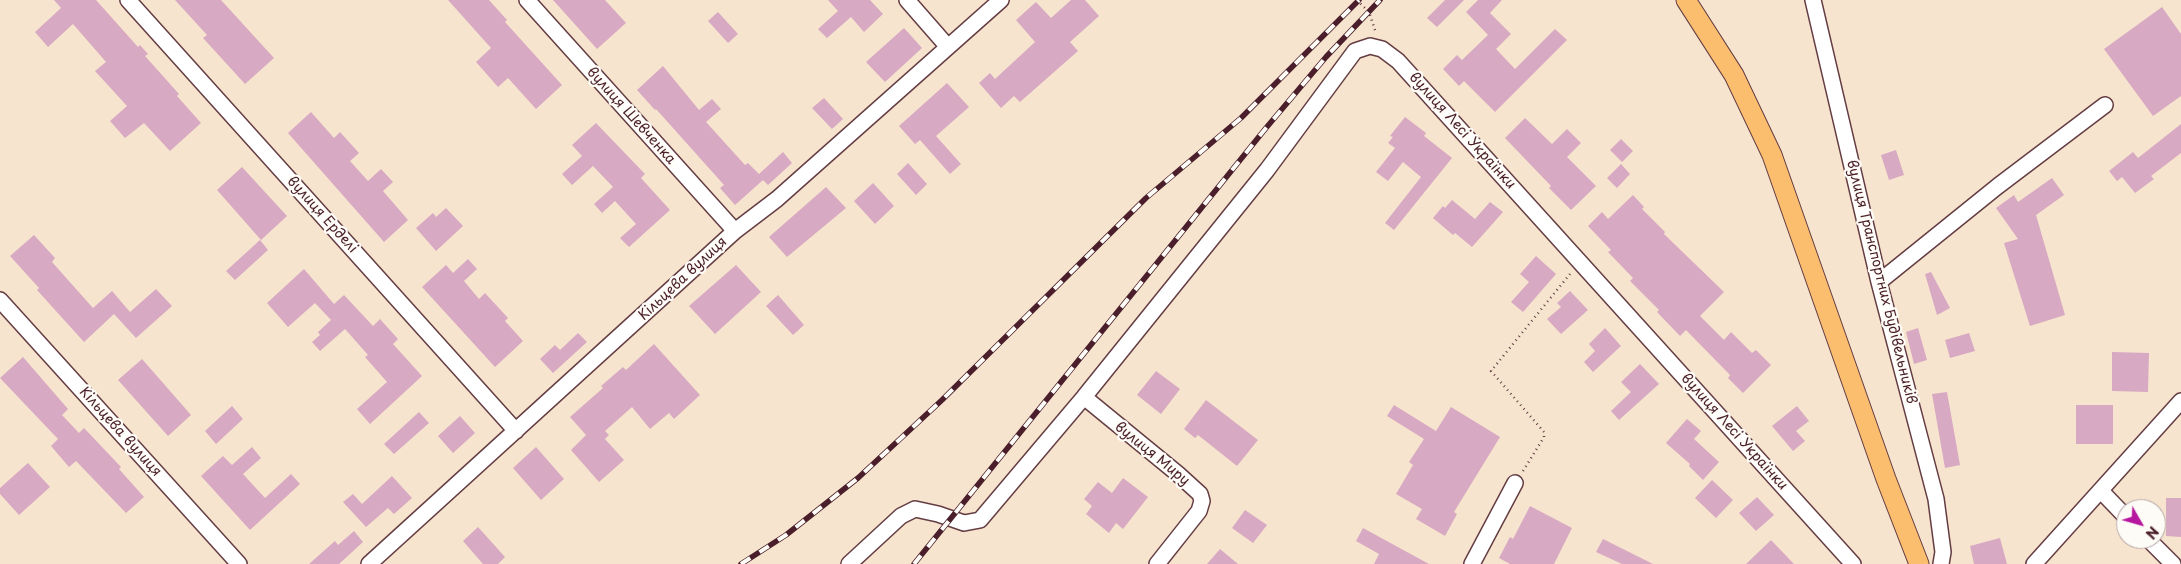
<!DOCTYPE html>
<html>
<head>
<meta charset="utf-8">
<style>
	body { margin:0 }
	#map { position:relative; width:2181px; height:564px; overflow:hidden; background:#f7e4ce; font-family:"Playpen Sans",sans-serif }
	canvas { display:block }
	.north { position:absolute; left:2116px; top:499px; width:50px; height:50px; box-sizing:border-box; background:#fdfcf7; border:1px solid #b5a4a5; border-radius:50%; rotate:128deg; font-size:14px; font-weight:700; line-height:20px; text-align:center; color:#4a1f2b }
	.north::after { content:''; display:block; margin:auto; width:18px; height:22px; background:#b5179e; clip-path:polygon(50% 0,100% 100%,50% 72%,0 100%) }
</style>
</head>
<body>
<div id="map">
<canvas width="2181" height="564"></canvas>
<div class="north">N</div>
</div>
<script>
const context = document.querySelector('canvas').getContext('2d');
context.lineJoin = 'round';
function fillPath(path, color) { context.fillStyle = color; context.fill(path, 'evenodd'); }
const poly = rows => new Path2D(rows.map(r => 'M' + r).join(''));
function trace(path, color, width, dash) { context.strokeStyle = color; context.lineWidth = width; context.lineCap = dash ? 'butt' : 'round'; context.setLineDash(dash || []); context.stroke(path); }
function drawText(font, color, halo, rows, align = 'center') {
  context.font = font + ' "Playpen Sans",sans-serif'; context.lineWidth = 4.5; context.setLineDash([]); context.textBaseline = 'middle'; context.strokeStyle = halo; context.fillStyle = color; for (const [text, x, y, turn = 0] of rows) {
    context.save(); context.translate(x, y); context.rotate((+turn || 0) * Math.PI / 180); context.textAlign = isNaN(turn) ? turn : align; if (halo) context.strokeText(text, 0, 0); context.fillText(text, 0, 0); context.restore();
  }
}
fillPath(poly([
	[54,0,96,0,138,47,140,45,148,54,145,56,179,94,177,96,201,123,170,151,144,123,125,138,110,121,127,106,95,71,106,62,73,24,48,47,35,32,61,8],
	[175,0,221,0,274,58,245,84,203,38,207,35],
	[448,0,489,0,507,20,505,22,562,85,536,109,508,78,498,87,476,62,491,48],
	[553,0,605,0,626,23,597,49],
	[828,0,870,0,883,14,864,32,851,17,827,38,818,29,838,11],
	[1071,0,1085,0,1099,16,1070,42,1078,51,1020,102,1014,96,1001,108,979,83,990,73,995,79,1035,42,1016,20,1036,2,1051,18],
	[1445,0,1464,0,1437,27,1427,18],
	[1478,0,1502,0,1490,13,1511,34,1496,49,1515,69,1555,29,1567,40,1495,112,1464,81,1459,86,1443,69,1457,55,1462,60,1488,35,1466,12],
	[2162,7,2181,34,2181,96,2153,116,2104,49],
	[718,12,738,34,728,43,708,21],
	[904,28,922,48,885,82,866,62],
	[663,66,699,110,712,99,721,109,706,122,745,165,748,163,759,174,783,152,792,163,768,185,763,180,735,205,720,188,724,185,656,109,655,110,637,90],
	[947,83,969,107,936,136,961,164,950,174,920,140,915,144,899,126],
	[824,98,843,119,832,129,812,108],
	[311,112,334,138,340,132,359,153,350,161,368,181,381,169,393,182,383,191,408,220,384,242,288,133],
	[1405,117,1426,133,1424,136,1452,158,1394,230,1385,223,1421,177,1403,162,1388,181,1376,172,1395,148,1388,143,1393,137,1390,136],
	[1525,118,1552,144,1567,129,1581,143,1567,157,1596,186,1571,210,1549,188,1551,186,1505,138],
	[596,123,645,174,641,178,670,210,629,247,620,238,636,224,615,201,602,213,594,204,613,187,593,166,572,185,562,174,582,156,572,145],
	[2181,124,2181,153,2151,176,2154,179,2135,193,2122,177,2117,181,2109,171,2133,152,2138,158],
	[1621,139,1633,151,1622,162,1610,150],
	[1896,150,1904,175,1889,180,1881,155],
	[908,163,927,184,916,195,897,174],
	[1621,164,1630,174,1617,188,1607,178],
	[242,167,287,216,261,240,217,190],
	[2052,178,2064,195,2036,215,2065,315,2030,326,2004,243,2018,239,1996,208,2014,195,2018,202],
	[873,183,894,206,875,224,854,201],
	[826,187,846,208,787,257,769,237],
	[1633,195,1644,207,1642,209,1665,232,1664,234,1724,292,1700,316,1724,340,1731,332,1752,353,1756,350,1771,365,1743,393,1728,378,1730,375,1686,330,1680,336,1657,312,1659,310,1630,281,1633,278,1608,252,1611,250,1588,226,1602,212,1608,219],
	[1452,200,1475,219,1490,202,1503,212,1472,247,1455,233,1453,235,1433,218,1443,206,1445,208],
	[446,208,463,226,436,251,416,228,433,213,436,217],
	[34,235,55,258,52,262,93,308,112,291,130,312,156,289,172,306,136,338,114,314,84,342,37,290,39,288,10,256],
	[260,240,268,250,235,280,226,271],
	[1536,256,1556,274,1523,312,1511,302,1529,282,1520,274],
	[468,259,477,269,464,281,479,299,485,293,508,318,505,321,523,341,495,367,422,287,446,265,453,273],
	[736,265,761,292,715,334,689,306],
	[304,269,334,304,344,295,373,326,380,319,398,339,393,344,422,376,370,424,357,409,387,382,365,357,368,355,345,329,320,351,312,342,320,335,318,332,331,320,315,303,288,327,267,303],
	[1931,272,1950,308,1937,315,1925,274],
	[1570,291,1588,310,1561,334,1547,319,1561,307,1557,303],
	[778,295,804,325,793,335,766,306],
	[1605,328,1621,346,1593,372,1584,362,1595,351,1589,344],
	[1918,328,1927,360,1914,364,1906,332],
	[578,333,587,342,553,373,540,359,555,345,560,350],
	[1969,333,1975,351,1950,358,1945,340],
	[654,344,700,395,674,419,669,413,650,429,632,407,605,431,609,435,605,439,624,460,599,482,571,450,586,435,570,417,603,388,601,386,623,367,626,370],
	[2112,352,2149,353,2148,392,2112,391],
	[23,357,68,409,62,415,79,433,84,428,121,467,119,469,144,497,126,513,76,461,69,467,51,446,58,439,0,378],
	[142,359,191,415,168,436,118,380],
	[1640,364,1659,384,1619,420,1611,411,1631,392,1621,382],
	[1156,371,1180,389,1161,414,1137,395],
	[1947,392,1960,465,1945,468,1932,394],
	[1206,400,1258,440,1237,466,1198,435,1195,438,1184,429],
	[1394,405,1436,431,1451,407,1500,437,1454,512,1457,514,1445,536,1416,519,1422,509,1396,494,1413,465,1409,462,1424,439,1387,416],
	[2076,405,2113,405,2113,444,2076,444],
	[232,406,243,419,216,444,205,431],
	[1797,406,1809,421,1796,431,1805,441,1793,451,1772,426],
	[419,412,429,423,394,454,384,444],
	[460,416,475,433,453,453,438,436],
	[1687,419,1701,431,1694,439,1719,462,1703,480,1689,466,1690,464,1666,443],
	[252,447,261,458,243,474,265,498,291,474,300,484,250,530,201,476,223,456,232,465],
	[536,447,564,479,541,500,513,468],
	[28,463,50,487,19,515,0,494,0,488],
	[392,476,412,498,394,514,388,508,366,527,343,502,353,494,362,504],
	[1123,478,1148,497,1123,529,1116,523,1109,533,1086,514,1092,506,1084,499,1098,482,1112,493],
	[1712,480,1733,500,1716,518,1695,498],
	[1757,497,1774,515,1756,531,1739,513],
	[2166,498,2181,498,2181,537,2166,536],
	[1530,506,1572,528,1554,564,1510,564,1499,558,1510,537,1513,539],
	[1245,510,1267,525,1253,543,1232,528],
	[478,527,505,557,498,564,483,564,463,541],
	[1363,528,1429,564,1374,564,1379,554,1356,541],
	[354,531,363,542,339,564,309,564,335,541,338,545],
	[2000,538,2007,564,1974,564,1970,546],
	[1603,539,1653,564,1622,564,1596,552],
	[1771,540,1794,564,1746,564],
	[1220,549,1238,564,1207,564]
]), '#d7a9c2');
const minor = poly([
	[128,0,516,431],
	[527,0,735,231],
	[907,0,948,47],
	[1813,0,1879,282,1936,499,1943,552,1941,564],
	[1879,282,1998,186,2105,105],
	[0,300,239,564],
	[1084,397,1178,474,1200,494,1202,501,1199,511,1157,564],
	[2101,491,2126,517],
	[2148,539,2173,564],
	[369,564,735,231,777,199,1001,0],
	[849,564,901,516,915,509,938,514,964,523,980,520,1084,397,1267,170,1355,51,1370,46,1382,49,1398,61,1853,564],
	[1472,564,1515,483],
	[2034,564,2181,401]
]);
const major = poly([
	[1686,0,1734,75,1772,155,1886,479,1919,564]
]);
trace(minor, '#643d43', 18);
trace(major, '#643d43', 21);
trace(poly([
	[1357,0,1369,12,1376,33],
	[1523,471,1544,437,1544,432,1491,371,1570,274]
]), '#643d43', 2.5, [1, 4]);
trace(minor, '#fff', 15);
trace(major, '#fbbd6e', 19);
const rail = poly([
	[741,564,786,535,858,478,942,400,1146,198,1241,118,1359,0],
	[914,564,1266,128,1326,57,1380,0]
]);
trace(rail, '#4a1f2b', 5.5);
trace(rail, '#fdfcf7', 4, [11]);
drawText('14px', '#4a1f2b', '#fdfcf7', [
	["вулиця Шевченка",631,116,48],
	["вулиця Лесі Українки",1462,131,48],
	["вулиця Ерделі",322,215,48],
	["Кільцева вулиця",683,279,-43],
	["вулиця Транспортних Будівельників",1881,282,76],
	["Кільцева вулиця",120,432,48],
	["вулиця Лесі Українки",1734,432,48],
	["вулиця Миру",1152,454,39]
]);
</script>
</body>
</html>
